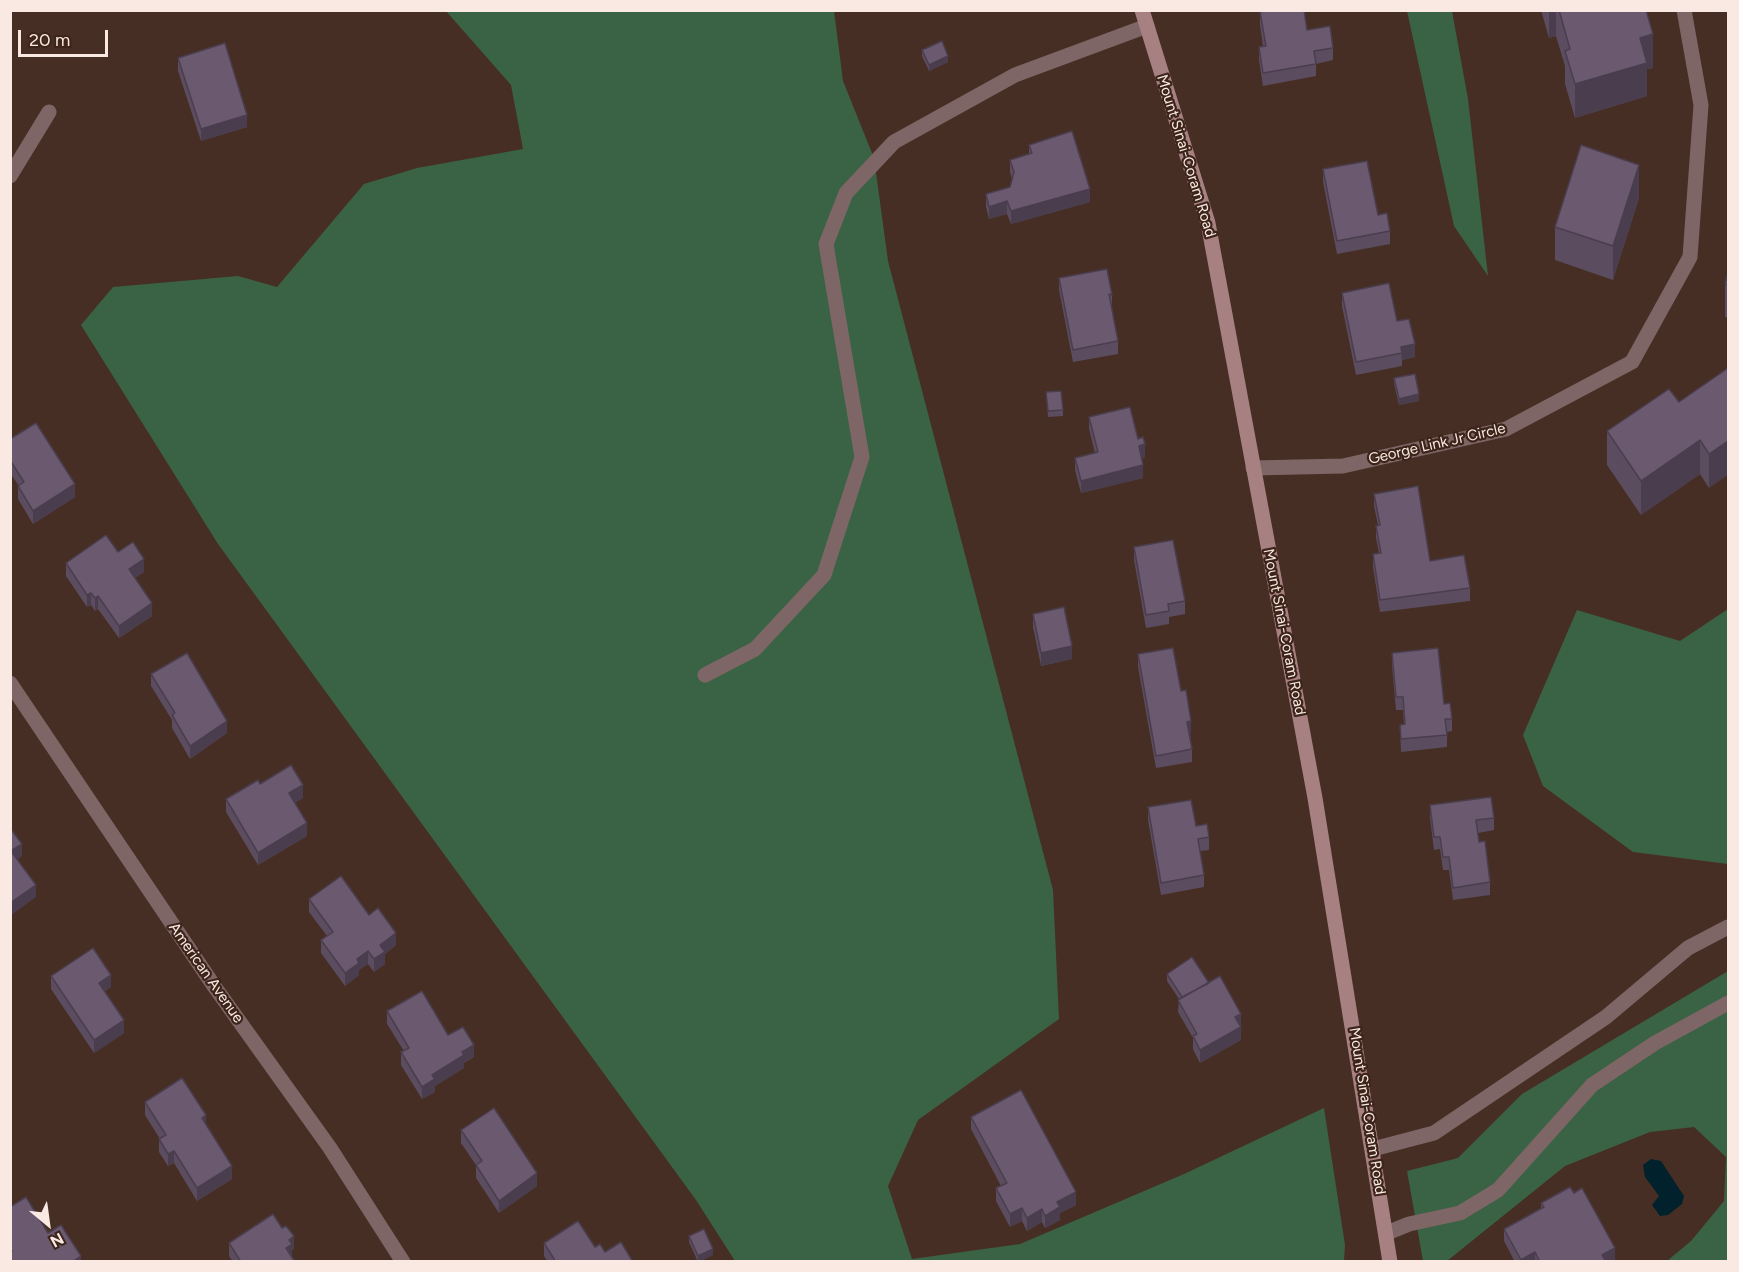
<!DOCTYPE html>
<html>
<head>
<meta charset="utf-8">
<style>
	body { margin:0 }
	#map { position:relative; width:1739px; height:1272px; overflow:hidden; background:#472e24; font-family:Figtree,sans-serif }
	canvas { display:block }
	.frame { position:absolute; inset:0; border:12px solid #f9e9e2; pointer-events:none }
	.north { position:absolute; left:18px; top:1194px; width:60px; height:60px; -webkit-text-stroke:4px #3c241a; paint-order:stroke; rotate:151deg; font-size:16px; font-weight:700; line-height:24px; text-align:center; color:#f9e9e2 }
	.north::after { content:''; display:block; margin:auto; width:21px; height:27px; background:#f9e9e2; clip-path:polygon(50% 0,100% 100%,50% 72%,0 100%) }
	.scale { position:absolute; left:18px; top:30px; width:90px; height:27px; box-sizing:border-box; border:3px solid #f9e9e2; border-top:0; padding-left:8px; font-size:18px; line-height:21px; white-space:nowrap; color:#f9e9e2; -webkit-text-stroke:4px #3c241a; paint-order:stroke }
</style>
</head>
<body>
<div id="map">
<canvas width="1739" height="1272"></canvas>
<div class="frame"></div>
<div class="north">N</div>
<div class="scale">20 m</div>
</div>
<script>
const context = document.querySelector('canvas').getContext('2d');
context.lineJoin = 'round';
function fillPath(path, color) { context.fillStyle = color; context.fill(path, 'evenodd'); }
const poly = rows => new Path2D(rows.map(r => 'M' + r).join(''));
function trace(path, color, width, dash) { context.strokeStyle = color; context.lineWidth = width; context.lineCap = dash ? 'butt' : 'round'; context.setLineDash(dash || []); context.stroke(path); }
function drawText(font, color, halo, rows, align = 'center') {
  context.font = font + ' Figtree,sans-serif'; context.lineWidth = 4.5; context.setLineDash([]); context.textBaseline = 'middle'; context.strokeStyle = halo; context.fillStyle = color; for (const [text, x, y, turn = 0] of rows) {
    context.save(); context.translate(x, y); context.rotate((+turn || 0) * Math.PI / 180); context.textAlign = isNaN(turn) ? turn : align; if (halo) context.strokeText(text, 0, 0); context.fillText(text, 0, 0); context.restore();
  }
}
fillPath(poly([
	[446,11,834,11,843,81,874,158,888,261,1053,890,1059,1019,918,1120,888,1186,912,1259,1020,1244,1184,1174,1324,1108,1345,1245,1344,1261,735,1261,696,1200,218,544,81,325,113,287,238,276,277,287,364,184,417,168,523,149,511,85],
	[1407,11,1452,11,1468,99,1488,276,1454,226],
	[1728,609,1728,864,1633,852,1543,786,1523,735,1577,610,1680,641],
	[1728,971,1728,1261,1667,1261,1691,1241,1724,1201,1726,1157,1694,1127,1650,1132,1565,1166,1447,1261,1423,1261,1407,1171,1458,1158,1522,1094]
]), '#3a6244');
fillPath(poly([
	[1651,1159,1661,1161,1684,1196,1682,1204,1668,1215,1660,1216,1652,1205,1659,1196,1645,1177,1643,1165]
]), '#01212c');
trace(poly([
	[10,176,49,112],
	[1253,468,1343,466,1506,429,1632,362,1690,257,1701,105,1684,10],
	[705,675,755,649,824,575,862,457,826,244,846,193,894,142,1015,75,1147,26],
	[10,683,214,986,330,1148,403,1262],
	[1373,1149,1434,1133,1606,1017,1688,948,1728,927],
	[1387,1233,1409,1224,1460,1213,1498,1190,1592,1085,1655,1043,1728,1003]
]), '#7f6666', 15);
trace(poly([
	[1142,10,1208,223,1315,798,1390,1262]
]), '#a78082', 15);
fillPath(poly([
	[1541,10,1646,10,1653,68,1647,69,1647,96,1575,118,1565,84,1565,66,1556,36,1549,38],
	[1260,12,1307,30,1333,48,1333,60,1316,64,1316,76,1263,86,1259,60,1259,47,1263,46,1260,25],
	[922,50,948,62,929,71,922,56],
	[178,58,247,127,201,141,178,71],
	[1029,145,1090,202,1011,224,1007,214,989,219,986,207,986,194,1010,187,1012,179,1010,172,1010,160,1029,154],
	[1323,169,1378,215,1390,231,1390,244,1337,254,1323,182],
	[1639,198,1613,280,1555,260,1555,227],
	[1728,273,1728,318,1725,317,1725,284],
	[1059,278,1112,295,1112,307,1118,341,1118,354,1073,362,1059,290],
	[1342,293,1397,321,1415,357,1402,360,1402,366,1356,375,1342,306],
	[1728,368,1709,488,1700,474,1641,515,1607,465,1607,431,1679,402],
	[1394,378,1419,401,1399,405,1394,384],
	[1046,392,1063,410,1063,416,1048,417],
	[1089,417,1138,439,1145,457,1142,458,1143,478,1081,493,1075,470,1075,458,1095,453,1089,429],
	[10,439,75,497,33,524,18,499,18,486,19,486,10,473],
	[1374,494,1430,561,1470,588,1470,601,1380,612,1373,567,1373,554,1379,553,1376,538,1376,526,1378,525,1374,506],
	[1134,547,1185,601,1185,614,1169,617,1169,624,1146,628,1134,560],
	[118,552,144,572,135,578,152,616,119,638,98,609,95,611,91,605,87,607,66,576,66,563],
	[1033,614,1072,659,1041,666,1033,627],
	[1392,653,1444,704,1452,719,1452,731,1447,732,1447,747,1401,752,1400,725,1404,725,1403,710,1396,710,1392,666],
	[1138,654,1181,691,1191,734,1190,734,1192,749,1192,762,1156,768,1138,667],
	[151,674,227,733,190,759,172,728,172,720,151,686],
	[260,784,303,798,294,803,307,836,258,865,226,812,226,799],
	[1430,805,1494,818,1494,830,1478,833,1479,842,1490,882,1490,895,1453,900,1449,870,1443,870,1440,849,1434,850,1430,818],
	[1148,807,1196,826,1209,837,1209,850,1200,851,1204,875,1204,887,1161,895,1148,820],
	[309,899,369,915,396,945,385,954,385,964,374,972,368,964,359,970,359,975,345,986,321,953,321,940,327,936,309,912],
	[1167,974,1209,983,1241,1027,1241,1040,1200,1063,1193,1049,1193,1038,1178,1012,1179,999,1167,981],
	[51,976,111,987,105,991,124,1033,94,1053,51,989],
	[387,1011,448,1035,474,1057,464,1063,464,1068,435,1086,435,1092,422,1099,401,1065,401,1052,404,1051,387,1024],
	[145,1102,206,1124,232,1179,197,1201,174,1163,168,1166,159,1152,159,1139,160,1139,145,1115],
	[971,1117,1076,1205,1060,1213,1060,1220,1045,1228,1042,1222,1027,1231,1022,1221,1010,1227,996,1201,996,1188,1001,1186,971,1129],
	[461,1130,537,1186,499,1213,476,1178,476,1165,461,1143],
	[1541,1203,1615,1261,1515,1262,1504,1241,1504,1229,1541,1209],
	[689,1236,713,1255,698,1262,689,1242],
	[229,1243,294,1249,292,1250,292,1257,295,1262,233,1262,229,1256],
	[544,1243,595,1247,605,1252,633,1262,548,1262,544,1256]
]), '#5b4d5f');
fillPath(poly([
	[1549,10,1556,10,1556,36,1549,38],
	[1653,34,1653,68,1647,69,1647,96,1575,118,1575,84,1640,38],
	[948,56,948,62,929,71,929,65],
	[247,115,247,127,201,141,201,129],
	[1639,165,1639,198,1613,280,1613,246],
	[1090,189,1090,202,1011,224,1011,211],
	[1007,201,1007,214,989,219,989,207],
	[1415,344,1415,357,1402,360,1401,347],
	[1419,394,1419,401,1399,405,1399,399],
	[1700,440,1700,474,1641,515,1641,481],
	[1728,441,1728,475,1709,488,1709,454],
	[1145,444,1145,457,1139,459,1139,446],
	[1143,465,1143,478,1081,493,1081,481],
	[75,484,75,497,33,524,33,511],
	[144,559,144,572,129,582,129,569],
	[91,593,91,605,87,607,87,595],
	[98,596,98,609,95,611,95,598],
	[152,603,152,616,119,638,119,626],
	[1072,646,1072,659,1041,666,1041,653],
	[227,721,227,733,190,759,190,746],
	[1191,721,1191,734,1187,735,1187,722],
	[303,785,303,798,289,806,289,793],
	[307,823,307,836,258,865,258,853],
	[22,844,22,856,11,864,11,851],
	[36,885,36,897,10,916,10,903],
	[396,933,396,945,385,954,385,964,374,972,374,959,380,945],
	[368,951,368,964,359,970,359,975,345,986,345,973,357,959],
	[111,975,111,987,99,995,99,983],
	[1241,1014,1241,1027,1235,1030,1235,1017],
	[124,1020,124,1033,94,1053,94,1040],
	[1241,1027,1241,1040,1200,1063,1200,1050],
	[474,1045,474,1057,464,1063,464,1068,435,1086,435,1092,422,1099,422,1087,432,1075,462,1052],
	[206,1115,206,1128,202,1118],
	[174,1151,174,1163,168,1166,168,1154],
	[232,1166,232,1179,197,1201,197,1188],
	[537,1173,537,1186,499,1213,499,1201],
	[1076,1192,1076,1205,1060,1213,1060,1220,1045,1228,1045,1216,1057,1202],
	[1022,1208,1022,1221,1010,1227,1010,1214],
	[1042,1209,1042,1222,1027,1231,1027,1218],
	[294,1236,294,1249,292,1250,292,1257,286,1248,289,1240],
	[1615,1248,1615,1261,1602,1262,1602,1255],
	[713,1249,713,1255,698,1262,698,1256],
	[1535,1252,1535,1262,1521,1262,1521,1260],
	[81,1256,81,1262,72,1262]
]), '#4a3e4e');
const building = poly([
	[1269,10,1304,10,1307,30,1330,26,1333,48,1314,51,1316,64,1263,73,1259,47,1266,46,1260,12,1269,10],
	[1559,10,1646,10,1653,34,1640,38,1647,63,1575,84,1565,51,1570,49,1559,10],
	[942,41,948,56,929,65,922,50,942,41],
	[225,43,247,115,201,129,178,58,225,43],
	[1072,131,1090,189,1011,211,1007,201,989,207,986,194,1010,187,1014,172,1010,160,1032,153,1029,145,1072,131],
	[1581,145,1639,165,1613,246,1555,227,1581,145],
	[1367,161,1378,215,1387,213,1390,231,1337,241,1323,169,1367,161],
	[1107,269,1112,295,1109,294,1118,341,1073,350,1059,278,1107,269],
	[1728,273,1728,285,1725,284,1728,273],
	[1389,283,1397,321,1409,319,1415,344,1401,347,1402,353,1356,362,1342,293,1389,283],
	[1728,368,1728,441,1709,454,1700,440,1641,481,1607,431,1669,389,1679,402,1728,368],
	[1415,374,1419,394,1399,399,1394,378,1415,374],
	[1061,391,1063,410,1048,411,1046,392,1061,391],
	[1130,407,1138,439,1143,437,1145,444,1139,446,1143,465,1081,481,1075,458,1098,452,1089,417,1130,407],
	[36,423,75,484,33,511,18,486,24,482,10,460,10,439,36,423],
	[1418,486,1430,561,1464,555,1470,588,1380,600,1373,554,1381,553,1376,526,1380,525,1374,494,1418,486],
	[106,535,118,552,133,542,144,559,129,569,152,603,119,626,98,596,95,598,91,593,87,595,66,563,106,535],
	[1173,540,1185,601,1168,604,1169,611,1146,615,1134,547,1173,540],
	[1064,607,1072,646,1041,653,1033,614,1064,607],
	[1173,648,1181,691,1186,690,1191,721,1187,722,1192,749,1156,756,1138,654,1173,648],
	[1438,648,1444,704,1450,703,1452,719,1445,719,1447,735,1401,739,1400,725,1405,724,1403,697,1396,697,1392,653,1438,648],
	[187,653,227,721,190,746,172,715,175,713,151,674,187,653],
	[291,765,303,785,289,793,307,823,258,853,226,799,258,780,260,784,291,765],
	[1491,797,1494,818,1476,820,1479,842,1485,841,1490,882,1453,888,1449,857,1443,857,1440,837,1434,837,1430,805,1491,797],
	[1191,800,1196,826,1207,824,1209,837,1198,839,1204,875,1161,883,1148,807,1191,800],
	[10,828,22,844,11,851,36,885,10,903,10,828],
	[341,876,369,915,378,908,396,933,380,945,385,952,374,959,368,951,357,959,359,963,345,973,321,940,333,932,309,899,341,876],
	[93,948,111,975,99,983,124,1020,94,1040,51,976,93,948],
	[1192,957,1209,983,1182,997,1167,974,1192,957],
	[1220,976,1241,1014,1235,1017,1241,1027,1200,1050,1193,1036,1197,1034,1178,1000,1220,976],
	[422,991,448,1035,463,1027,474,1045,462,1052,464,1055,432,1075,435,1079,422,1087,401,1052,409,1048,387,1011,422,991],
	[182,1078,206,1115,202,1118,232,1166,197,1188,174,1151,168,1154,159,1139,166,1135,145,1102,182,1078],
	[1021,1090,1076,1192,1057,1202,1060,1207,1045,1216,1042,1209,1027,1218,1022,1208,1010,1214,996,1188,1007,1183,971,1117,1021,1090],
	[494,1108,537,1173,499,1201,476,1165,482,1161,461,1130,494,1108],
	[1570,1187,1574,1193,1582,1188,1615,1248,1602,1255,1606,1262,1540,1262,1535,1252,1521,1260,1504,1229,1544,1207,1541,1203,1570,1187],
	[26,1197,48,1233,61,1225,81,1256,72,1262,10,1262,10,1252,12,1251,10,1249,10,1207,26,1197],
	[273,1214,282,1228,286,1226,294,1236,289,1240,292,1244,286,1248,295,1262,241,1262,229,1243,273,1214],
	[578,1221,595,1247,600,1244,605,1252,621,1242,633,1262,556,1262,544,1243,578,1221],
	[704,1229,713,1249,698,1256,689,1236,704,1229]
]);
fillPath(building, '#6a596f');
trace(building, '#4a3e4e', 1.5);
drawText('15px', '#f9e9e2', '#3c241a', [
	["Mount Sinai-Coram Road",1186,156,73],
	["George Link Jr Circle",1437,444,-13],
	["Mount Sinai-Coram Road",1284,632,79],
	["American Avenue",206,973,55],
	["Mount Sinai-Coram Road",1367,1111,81]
]);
</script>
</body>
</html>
